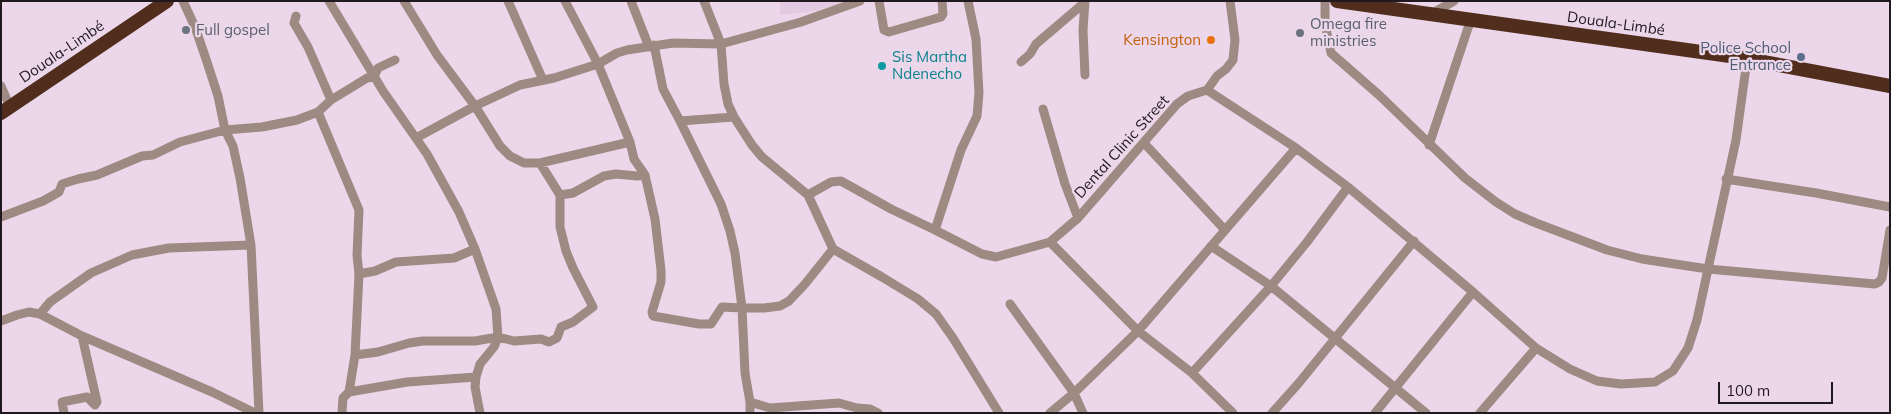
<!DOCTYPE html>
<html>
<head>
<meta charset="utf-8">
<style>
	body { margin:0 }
	#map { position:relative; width:1891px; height:414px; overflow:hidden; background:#ecd7ea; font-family:Mulish,sans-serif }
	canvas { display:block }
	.frame { position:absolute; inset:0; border:2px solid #201920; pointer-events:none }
	.scale { position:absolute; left:1718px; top:382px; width:115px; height:22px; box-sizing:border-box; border:2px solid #201920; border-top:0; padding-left:6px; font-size:15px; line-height:18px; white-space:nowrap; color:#201920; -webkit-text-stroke:4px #ecd7ea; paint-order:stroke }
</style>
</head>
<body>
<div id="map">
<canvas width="1891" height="414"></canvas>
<div class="frame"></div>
<div class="scale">100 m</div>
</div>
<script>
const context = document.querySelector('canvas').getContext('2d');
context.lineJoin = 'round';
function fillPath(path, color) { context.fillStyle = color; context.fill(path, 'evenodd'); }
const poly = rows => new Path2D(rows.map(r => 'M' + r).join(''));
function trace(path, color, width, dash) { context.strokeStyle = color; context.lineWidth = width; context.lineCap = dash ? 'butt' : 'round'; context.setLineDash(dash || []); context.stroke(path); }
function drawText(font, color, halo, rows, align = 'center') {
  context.font = font + ' Mulish,sans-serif'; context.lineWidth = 4.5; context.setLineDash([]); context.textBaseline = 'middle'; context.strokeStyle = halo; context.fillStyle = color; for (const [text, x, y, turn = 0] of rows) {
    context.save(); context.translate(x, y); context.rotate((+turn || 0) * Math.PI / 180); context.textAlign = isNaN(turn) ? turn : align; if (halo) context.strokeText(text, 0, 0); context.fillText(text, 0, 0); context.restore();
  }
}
fillPath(poly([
	[780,1,848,1,816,11,780,15]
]), '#e3c9e1');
trace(poly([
	[183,1,195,27,206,59,218,96,225,130,233,146,240,178,251,245,259,413],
	[329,1,383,91,427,154,459,212,475,249,454,258,396,262,375,271,359,274,355,355,349,392,343,398,342,413],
	[404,1,437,55,475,106,520,85,554,78,598,64,630,142,634,159,645,175,655,219,661,270,661,282,652,312,653,316,699,324,711,324,722,307,742,308,735,253,730,231,721,204,680,121,734,117,728,104,724,84,721,44,801,22,860,1],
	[508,1,543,80],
	[565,1,598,64,617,53,627,50,673,43,721,44,704,1],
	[631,1,649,47],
	[879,1,884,30,889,32,941,17,943,14,942,1],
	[1431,14,1454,1],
	[296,16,294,23,308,47,331,100],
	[654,45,663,89,680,121],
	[1747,60,1736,140,1708,269,1875,284,1879,282,1882,278,1890,230],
	[1021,62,1030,54,1036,44,1084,3],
	[1085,75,1083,30,1085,1],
	[1,86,10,107],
	[318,112,359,210,357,255,359,274],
	[734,117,752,145,762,157,808,195,831,182,841,181,891,209,935,230,961,150,977,116,979,93,976,39,968,1],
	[416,138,475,106,500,146,510,156,524,163,540,163,630,142],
	[1144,143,1225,230],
	[1429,145,1471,19],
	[1296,148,1348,187,1473,292,1536,348,1570,369,1597,381,1621,384,1655,382,1673,371,1688,348,1697,320,1708,269,1642,259,1607,250,1536,223,1515,214,1496,202,1465,178,1379,95,1331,53,1325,24,1325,1],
	[540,163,560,195],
	[1726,179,1816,193,1890,207],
	[808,195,833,249,805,284,789,301,780,306,764,308,742,308,745,373,750,402,770,408,839,403,857,408,870,409,878,413],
	[1,217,43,201,59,192,62,184,78,179,97,175,142,156,153,155,180,142,225,130,262,127,297,120,318,112,331,100,354,86,367,78,374,77,378,68,395,60],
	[1078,218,1177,104,1188,96,1207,90,1217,76,1226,69,1233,60,1235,40,1230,1],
	[935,230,982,254,996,257,1050,242,1078,218,1065,184,1043,109],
	[1050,242,1138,331,1296,148,1207,90],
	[1211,246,1271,286,1426,413],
	[475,249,496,309,498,337,494,347,480,364,476,377,475,387,480,413],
	[833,249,882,277,918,299,936,314,953,338,999,413],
	[1010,304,1074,393,1138,331,1192,373,1233,413],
	[40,314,50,302,91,273,132,255,169,248,251,245],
	[1,321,17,315,29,312,40,314,82,336,212,392,255,413],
	[355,355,378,352,409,343,423,341,475,341,498,337,514,341,541,339,549,342,557,338,561,327,573,322,593,307,573,268,566,251,560,227,560,195,573,193,604,176,616,174,637,176,645,175],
	[1192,373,1271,286,1307,242,1348,187],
	[349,392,407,382,476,377],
	[750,402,750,413],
	[64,413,62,402,87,397,95,405,97,402,82,336],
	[1050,413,1074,393,1083,413],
	[1272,413,1298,384,1414,241],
	[1375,413,1473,292],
	[1480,413,1536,348]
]), '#9d8a82', 9);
trace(poly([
	[1337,1,1737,57,1890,86],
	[1,113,167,1]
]), '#512d1d', 14);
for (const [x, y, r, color] of [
	[186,30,5,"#6b7280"],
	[1300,33,5,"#6b7280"],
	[1211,40,5,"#e8710a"],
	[1801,57,5,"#5c6f8a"],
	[882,66,5,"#0f9aa8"]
]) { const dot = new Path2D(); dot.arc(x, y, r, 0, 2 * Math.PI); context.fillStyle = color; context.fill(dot); trace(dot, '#ecd7ea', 2); }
drawText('15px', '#5b616d', '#ecd7ea', [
	["Omega fire",1310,24],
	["ministries",1310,41],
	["Full gospel",196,30]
], 'left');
drawText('15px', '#201920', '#ecd7ea', [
	["Douala-Limbé",1616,24,8],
	["Douala-Limbé",62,52,-34],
	["Dental Clinic Street",1122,147,-48]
]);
drawText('15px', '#c56008', '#ecd7ea', [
	["Kensington",1201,40]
], 'right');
drawText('15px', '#4e5e75', '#ecd7ea', [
	["Police School",1791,48],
	["Entrance",1791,65]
], 'right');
drawText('15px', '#0d838f', '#ecd7ea', [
	["Sis Martha",892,57],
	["Ndenecho",892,74]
], 'left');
</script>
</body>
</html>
